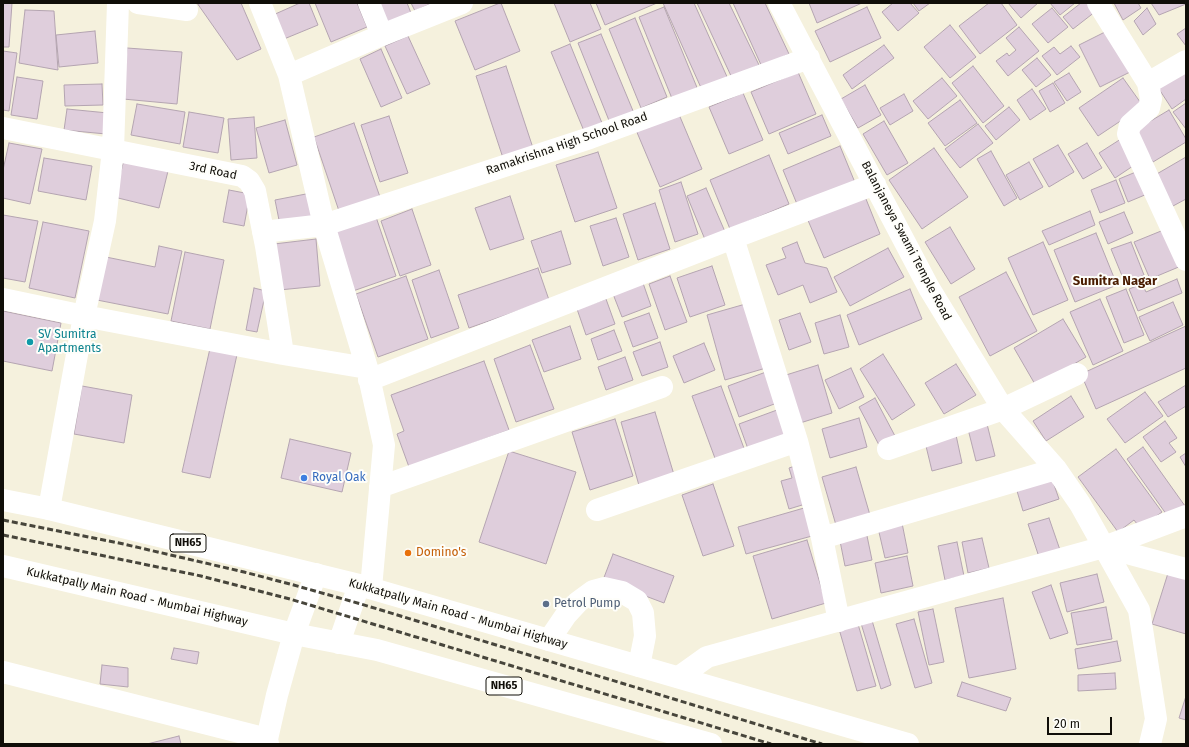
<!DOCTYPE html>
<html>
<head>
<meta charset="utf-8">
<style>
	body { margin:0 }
	#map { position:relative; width:1189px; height:747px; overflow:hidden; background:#f5f1dd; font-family:"Fira Sans",sans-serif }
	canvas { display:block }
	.frame { position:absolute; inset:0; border:4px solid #100e08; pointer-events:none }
	.scale { position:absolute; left:1047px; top:717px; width:65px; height:18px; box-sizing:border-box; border:2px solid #100e08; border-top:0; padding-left:5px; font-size:12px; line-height:14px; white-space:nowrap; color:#100e08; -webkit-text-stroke:3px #fefefa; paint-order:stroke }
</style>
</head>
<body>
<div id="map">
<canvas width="1189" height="747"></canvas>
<div class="frame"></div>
<div class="scale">20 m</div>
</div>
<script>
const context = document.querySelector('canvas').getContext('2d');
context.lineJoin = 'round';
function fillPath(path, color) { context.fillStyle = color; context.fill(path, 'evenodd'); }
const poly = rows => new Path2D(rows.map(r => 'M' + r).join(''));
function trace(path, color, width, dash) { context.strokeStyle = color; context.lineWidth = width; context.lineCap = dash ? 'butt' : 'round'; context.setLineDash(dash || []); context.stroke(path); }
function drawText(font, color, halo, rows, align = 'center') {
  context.font = font + ' "Fira Sans",sans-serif'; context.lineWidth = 4; context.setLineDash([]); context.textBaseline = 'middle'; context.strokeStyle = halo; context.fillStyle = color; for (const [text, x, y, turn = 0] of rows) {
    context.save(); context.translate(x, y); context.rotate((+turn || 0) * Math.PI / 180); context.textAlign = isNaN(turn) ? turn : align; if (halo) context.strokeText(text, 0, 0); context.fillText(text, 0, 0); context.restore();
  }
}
const building = poly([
	[3,3,12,3,9,47,3,47,3,3],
	[197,3,241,3,261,49,237,60,197,3],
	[300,3,309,3,318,25,284,39,273,15,300,3],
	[315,3,357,3,367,27,331,42,315,3],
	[376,3,407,3,411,13,384,24,376,3],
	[411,3,432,3,415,11,411,3],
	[500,3,501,3,520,51,475,70,455,21,500,3],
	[554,3,590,3,601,29,570,42,554,3],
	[596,3,657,3,605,25,596,3],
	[663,3,694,3,728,79,702,90,663,3],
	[697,3,729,3,759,65,732,78,697,3],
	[733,3,765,3,789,54,762,67,733,3],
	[809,3,862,3,817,23,809,3],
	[893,3,910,3,919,13,898,31,882,12,893,3],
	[913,3,930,3,919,11,913,3],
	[989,3,1001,3,1017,25,980,54,959,26,989,3],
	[1008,3,1038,3,1021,18,1008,3],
	[1050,3,1075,3,1060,15,1050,3],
	[1081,3,1096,3,1100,8,1073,29,1063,17,1081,3],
	[1114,3,1138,3,1141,8,1123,20,1114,3],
	[1151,3,1186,3,1186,4,1159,15,1151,3],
	[664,7,698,90,673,101,639,17,664,7],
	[867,7,881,38,830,62,815,31,867,7],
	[1052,8,1068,27,1048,43,1032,24,1052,8],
	[1147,8,1156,24,1143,35,1134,21,1147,8],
	[25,10,54,11,58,70,19,63,25,10],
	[635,18,667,97,641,108,609,29,635,18],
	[950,25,976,57,950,78,924,47,950,25],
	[1019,27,1039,51,1008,76,996,61,1007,53,1009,56,1016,50,1006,38,1019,27],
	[1186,28,1186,46,1177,34,1186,28],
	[1109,30,1130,72,1100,87,1079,45,1109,30],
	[95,31,98,63,59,67,56,35,95,31],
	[601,34,636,118,612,128,578,43,601,34],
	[408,36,430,84,407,94,385,46,408,36],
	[570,44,602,123,584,131,551,52,570,44],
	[884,45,894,58,852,89,843,75,884,45],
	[1071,46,1080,57,1057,75,1042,56,1054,47,1060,54,1071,46],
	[127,48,182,52,177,104,123,99,127,48],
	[381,49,402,98,381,107,360,59,381,49],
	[3,51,17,53,9,111,3,110,3,51],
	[1037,58,1051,75,1036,87,1022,70,1037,58],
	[506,66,533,148,503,158,476,76,506,66],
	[973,66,1004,106,983,123,952,83,973,66],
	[1182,69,1186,74,1186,99,1172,109,1157,86,1182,69],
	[798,72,816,114,769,134,751,92,798,72],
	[1069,73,1081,92,1067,101,1054,82,1069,73],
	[17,77,43,81,37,119,11,115,17,77],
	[942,78,957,96,928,119,913,101,942,78],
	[1123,78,1143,106,1098,136,1079,108,1123,78],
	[1053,83,1065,103,1050,112,1039,91,1053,83],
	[102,84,103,105,65,106,64,85,102,84],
	[865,85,881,115,858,128,841,99,865,85],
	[1032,89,1046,109,1030,120,1017,100,1032,89],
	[743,93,763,140,729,154,709,107,743,93],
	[904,94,913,111,890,125,880,108,904,94],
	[960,100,977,123,945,146,928,123,960,100],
	[1186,103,1186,129,1173,112,1186,103],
	[137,104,185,112,180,144,131,135,137,104],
	[1009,107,1020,120,996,140,985,126,1009,107],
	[67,109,108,113,106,134,64,130,67,109],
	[1169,110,1186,139,1186,142,1153,162,1134,131,1169,110],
	[189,112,224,118,218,153,183,147,189,112],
	[678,112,702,169,660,187,636,130,678,112],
	[822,115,831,136,788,154,779,133,822,115],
	[389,116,408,173,380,182,361,125,389,116],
	[254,117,257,158,231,160,228,119,254,117],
	[285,120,297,165,269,173,256,128,285,120],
	[884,121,908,163,887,175,863,134,884,121],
	[354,123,380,197,339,211,314,137,354,123],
	[978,124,993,143,960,168,945,149,978,124],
	[1124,137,1139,162,1115,178,1099,153,1124,137],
	[9,143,42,149,30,204,3,198,3,170,9,143],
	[1087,143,1102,168,1083,179,1068,154,1087,143],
	[1058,145,1074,172,1049,187,1033,159,1058,145],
	[840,146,856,185,799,209,783,170,840,146],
	[934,148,968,197,922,229,889,180,934,148],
	[991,151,1017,198,1004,206,977,159,991,151],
	[598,152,617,208,575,222,556,165,598,152],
	[769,155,789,204,730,229,710,180,769,155],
	[1186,157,1186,199,1173,206,1155,175,1186,157],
	[44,158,92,166,86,200,38,191,44,158],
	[124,160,168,171,159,208,114,197,124,160],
	[1029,162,1043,187,1020,200,1006,175,1029,162],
	[1143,169,1152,192,1128,202,1119,179,1143,169],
	[1116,180,1125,203,1100,213,1091,190,1116,180],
	[681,182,698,234,675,242,659,190,681,182],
	[706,188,726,234,706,242,687,196,706,188],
	[229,190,250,194,244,226,223,222,229,190],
	[311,193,316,217,280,225,275,200,311,193],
	[864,194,880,234,824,258,807,218,864,194],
	[510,196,524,239,490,250,475,208,510,196],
	[655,203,670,249,638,260,623,214,655,203],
	[412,209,431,265,400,276,381,221,412,209],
	[1090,211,1095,225,1049,245,1042,231,1090,211],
	[1124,212,1133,233,1108,244,1099,222,1124,212],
	[375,214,396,276,353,291,331,229,375,214],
	[3,215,38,221,25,282,3,278,3,215],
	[616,218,629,257,603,266,590,226,616,218],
	[43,222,89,231,75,298,29,288,43,222],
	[950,227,975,269,951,284,925,242,950,227],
	[1166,229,1181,266,1150,279,1134,242,1166,229],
	[561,231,571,264,542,273,531,241,561,231],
	[1096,233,1117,285,1075,302,1054,250,1096,233],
	[316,239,320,286,279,290,274,244,316,239],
	[797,242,805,263,827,268,837,292,810,303,803,285,778,295,766,265,786,258,782,248,797,242],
	[1043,242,1068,300,1033,315,1008,258,1043,242],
	[1131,242,1144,275,1125,283,1111,249,1131,242],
	[159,246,182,251,168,314,97,300,106,257,155,267,159,246],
	[888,248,904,277,850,306,834,277,888,248],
	[185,252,224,260,210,329,171,321,185,252],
	[712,266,725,305,690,317,677,278,712,266],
	[538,268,549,300,469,328,458,295,538,268],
	[439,270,459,328,431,338,412,280,439,270],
	[1006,272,1037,331,990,356,959,297,1006,272],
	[406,276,428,339,378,357,356,294,406,276],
	[670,276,687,322,665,330,649,284,670,276],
	[1177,279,1182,293,1138,311,1129,289,1142,284,1146,292,1177,279],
	[643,283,651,306,622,317,613,294,643,283],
	[254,288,266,291,257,332,246,330,254,288],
	[910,289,922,319,859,345,847,315,910,289],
	[1126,289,1144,335,1124,343,1106,297,1126,289],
	[606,299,615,324,586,335,577,309,606,299],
	[1100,299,1123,351,1093,365,1070,312,1100,299],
	[1173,302,1183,325,1150,341,1139,317,1173,302],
	[749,303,766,368,725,380,707,315,749,303],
	[3,311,61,323,52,371,3,361,3,311],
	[649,313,658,338,633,347,624,322,649,313],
	[800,313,811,342,789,350,779,320,800,313],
	[840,315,849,347,824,354,815,323,840,315],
	[1063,319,1086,357,1036,386,1014,348,1063,319],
	[570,326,581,359,544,372,532,340,570,326],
	[1186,326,1186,368,1096,409,1081,374,1186,326],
	[614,330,622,351,598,360,591,339,614,330],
	[660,342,668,367,642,376,633,352,660,342],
	[704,343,715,370,684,383,673,356,704,343],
	[211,344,238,350,210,478,182,472,211,344],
	[530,345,554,409,516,422,494,359,530,345],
	[883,354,915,405,892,420,860,369,883,354],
	[625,357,633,380,606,390,598,367,625,357],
	[484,361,509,430,409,467,397,434,404,431,391,395,484,361],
	[956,364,976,395,944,414,925,383,956,364],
	[818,365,832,413,800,423,786,375,818,365],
	[851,368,864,397,839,409,825,380,851,368],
	[766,372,777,403,739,417,728,386,766,372],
	[1186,385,1186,406,1168,417,1158,402,1186,385],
	[82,386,132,395,124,443,74,434,82,386],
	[721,386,745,451,716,461,692,396,721,386],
	[1145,392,1163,416,1125,443,1107,419,1145,392],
	[1071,396,1084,417,1046,441,1033,421,1071,396],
	[875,398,895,436,879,445,859,407,875,398],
	[777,410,786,435,748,449,739,424,777,410],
	[655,412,675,478,640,489,621,422,655,412],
	[859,418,867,447,830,458,822,429,859,418],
	[615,419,633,476,590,490,572,432,615,419],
	[1165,421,1177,438,1169,443,1176,452,1161,462,1143,437,1165,421],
	[987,424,995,456,976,461,968,429,987,424],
	[956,435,962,463,932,471,925,442,956,435],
	[290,439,351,453,342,492,281,478,290,439],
	[1143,447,1185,506,1169,518,1127,459,1143,447],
	[1116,449,1162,512,1140,528,1134,520,1118,532,1078,477,1116,449],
	[509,451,576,472,546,564,479,542,509,451],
	[1186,453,1186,467,1180,457,1186,453],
	[801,464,812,502,789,509,781,481,792,478,789,468,801,464],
	[856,467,872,522,838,532,822,477,856,467],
	[1052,479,1059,499,1023,511,1017,491,1052,479],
	[713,484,734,546,703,556,682,495,713,484],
	[804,508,812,536,746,554,738,527,804,508],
	[1049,518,1060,550,1039,557,1028,524,1049,518],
	[902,523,908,553,885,558,878,528,902,523],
	[866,531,872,560,845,566,839,536,866,531],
	[982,538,989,568,968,573,962,542,982,538],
	[807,540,826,603,772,619,753,556,807,540],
	[957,542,964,576,945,580,938,546,957,542],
	[613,554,674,576,664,603,603,580,613,554],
	[907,556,913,586,881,593,875,563,907,556],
	[1169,570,1186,575,1186,634,1152,624,1169,570],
	[1097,574,1104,602,1067,612,1060,583,1097,574],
	[1051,585,1068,633,1050,639,1032,592,1051,585],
	[1003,598,1016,669,969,678,955,608,1003,598],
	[1106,607,1112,639,1077,645,1071,613,1106,607],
	[933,609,944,662,929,665,918,612,933,609],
	[871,617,891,685,881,689,860,620,871,617],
	[914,619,932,683,915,688,896,624,914,619],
	[858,624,876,686,857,691,839,629,858,624],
	[1117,641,1121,661,1078,669,1075,649,1117,641],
	[174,648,199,652,197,664,171,659,174,648],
	[102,665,128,668,128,687,100,684,102,665],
	[1115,673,1116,689,1078,691,1078,675,1115,673],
	[962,682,1011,698,1006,711,957,696,962,682],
	[1186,696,1186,720,1179,718,1186,696],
	[179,736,181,744,147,744,179,736]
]);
fillPath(building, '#dfcedc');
trace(building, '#b4a4b1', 1);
trace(poly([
	[138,3,187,10],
	[260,3,289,75,324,225,367,368,384,445,371,588],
	[369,3,382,35],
	[779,3,929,288,1003,409,1056,469,1080,504,1139,610,1156,719,1150,744],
	[1098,3,1148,83,1186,61],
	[289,75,382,35,462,3],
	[1148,83,1151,99,1149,108,1130,125,1128,134,1186,260],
	[3,128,242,176,249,181,255,191,266,246,283,354],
	[263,232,324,225,590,138,809,58],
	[733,238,797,441,822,538,839,621],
	[3,299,84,316,283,354,367,368],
	[369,380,733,238,875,184],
	[888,449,1003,409,1077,374],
	[380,487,662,387],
	[49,509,84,316,105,221,113,150,118,3],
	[597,510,797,441],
	[822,538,1056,469],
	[1104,547,1186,569],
	[549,640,566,615,578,602,593,591,604,588,622,592,637,601,643,613,645,636,639,666],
	[3,672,267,739],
	[679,677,707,657,1104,547,1186,516],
	[268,744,267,739,277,695,294,634,316,574]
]), '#fff', 22);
trace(poly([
	[3,500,49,509,359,585,908,744],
	[3,566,294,634,377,650,711,744],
	[339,643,359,585]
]), '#fff', 22);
trace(poly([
	[3,520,119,543,244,572,290,584,361,604,822,744],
	[3,535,201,576,290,599,771,744]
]), '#47453b', 3, [6, 3]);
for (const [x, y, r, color] of [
	[30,342,4,"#0f9aa8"],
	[304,478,4,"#3f7fe0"],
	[408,553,4,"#e8710a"],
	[546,604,4,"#5c6f8a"]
]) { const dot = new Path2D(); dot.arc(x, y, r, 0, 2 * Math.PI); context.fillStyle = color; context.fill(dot); trace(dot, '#fefefa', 1.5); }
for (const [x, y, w] of [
	[188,543,36],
	[504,686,36]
]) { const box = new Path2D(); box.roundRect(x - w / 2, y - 9, w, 18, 3); context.fillStyle = '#fefefa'; context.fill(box); trace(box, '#100e08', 1); }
drawText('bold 11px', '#100e08', null, [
	["NH65",188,543],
	["NH65",504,686]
]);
drawText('12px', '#100e08', '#fefefa', [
	["Ramakrishna High School Road",567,144,-19],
	["3rd Road",213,171,12],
	["Balanjaneya Swami Temple Road",906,241,62],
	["Kukkatpally Main Road - Mumbai Highway",137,597,13],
	["Kukkatpally Main Road - Mumbai Highway",458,614,16]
]);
drawText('12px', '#0d838f', '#fefefa', [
	["SV Sumitra",38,335],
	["Apartments",38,349]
], 'left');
drawText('12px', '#366cbe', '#fefefa', [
	["Royal Oak",312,478]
], 'left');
drawText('12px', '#c56008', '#fefefa', [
	["Domino's",416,553]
], 'left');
drawText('12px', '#4e5e75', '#fefefa', [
	["Petrol Pump",554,604]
], 'left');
drawText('bold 13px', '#4a1c00', '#fefefa', [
	["Sumitra Nagar",1115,281]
]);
</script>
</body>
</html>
